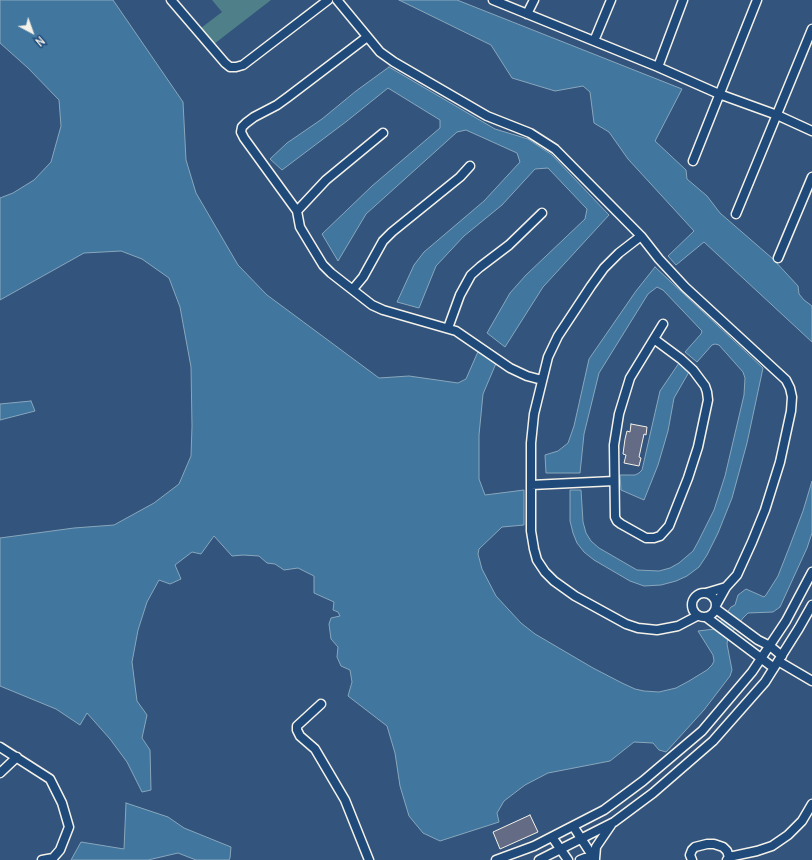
<!DOCTYPE html>
<html>
<head>
<meta charset="utf-8">
<style>
	body { margin:0 }
	#map { position:relative; width:812px; height:860px; overflow:hidden; background:#33547d; font-family:Delius,sans-serif }
	canvas { display:block }
	.north { position:absolute; left:12px; top:12px; width:40px; height:40px; -webkit-text-stroke:3px #1f4a7a; paint-order:stroke; rotate:139deg; font-size:11px; font-weight:700; line-height:16px; text-align:center; color:#f4f1e8 }
	.north::after { content:''; display:block; margin:auto; width:14px; height:18px; background:#f4f1e8; clip-path:polygon(50% 0,100% 100%,50% 72%,0 100%) }
</style>
</head>
<body>
<div id="map">
<canvas width="812" height="860"></canvas>
<div class="north">N</div>
</div>
<script>
const context = document.querySelector('canvas').getContext('2d');
context.lineJoin = 'round';
function fillPath(path, color) { context.fillStyle = color; context.fill(path, 'evenodd'); }
const poly = rows => new Path2D(rows.map(r => 'M' + r).join(''));
function trace(path, color, width, dash) { context.strokeStyle = color; context.lineWidth = width; context.lineCap = dash ? 'butt' : 'round'; context.setLineDash(dash || []); context.stroke(path); }
fillPath(poly([
	[212,0,271,0,214,44,201,28,222,12]
]), '#4f808a');
const water = poly([
	[0,0,113,0,183,102,186,160,196,193,238,265,267,295,379,378,409,376,458,383,466,379,480,347,497,361,483,394,479,435,479,479,485,495,524,490,524,525,502,527,479,549,478,554,482,569,496,596,521,623,535,634,593,668,622,683,635,689,644,691,659,692,676,688,689,681,707,670,712,665,714,661,713,655,698,631,715,629,731,607,735,605,738,595,746,589,764,597,766,595,778,576,789,548,803,511,812,481,812,533,807,548,780,607,773,612,748,613,743,618,728,637,727,644,732,670,730,676,704,710,666,752,659,750,653,743,634,742,610,761,548,773,525,785,504,801,497,813,499,822,440,841,423,833,409,816,400,786,395,753,387,726,348,696,352,682,350,670,341,666,337,657,338,647,331,639,329,624,331,618,340,616,338,612,333,610,334,602,314,593,314,576,298,568,284,570,275,564,267,563,259,556,243,555,232,556,214,536,201,554,192,552,175,565,181,579,170,584,159,580,147,602,138,630,132,662,137,701,147,715,142,738,150,750,151,790,142,792,127,762,110,739,87,713,80,725,56,709,0,686,0,538,74,528,114,525,154,503,179,484,191,456,192,426,191,367,180,307,169,278,142,259,121,251,84,253,0,300,0,198,13,193,34,180,51,162,61,126,59,100,28,68,0,43,0,0],
	[399,0,457,0,682,89,655,141,686,170,687,179,707,196,720,213,773,259,798,286,799,294,804,300,812,306,812,342,704,242,676,265,668,256,694,231,628,159,609,132,594,123,590,92,583,86,555,91,512,78,491,45,399,0],
	[389,67,495,129,528,139,552,155,609,215,543,287,505,347,487,333,510,293,526,275,585,219,587,209,548,168,535,169,502,205,464,236,436,266,419,308,397,302,414,265,424,252,484,201,520,162,517,153,466,130,457,132,366,214,338,261,322,234,372,186,440,128,440,120,388,88,347,121,282,170,270,159,287,143,322,119,356,91,389,67],
	[655,267,763,368,747,443,732,498,718,533,707,555,699,567,687,576,676,581,661,585,644,586,630,581,594,560,584,552,577,543,573,533,570,521,570,490,581,490,583,522,586,533,591,541,599,548,637,570,659,571,670,568,679,563,693,551,698,542,714,510,725,476,744,395,745,378,743,372,719,345,715,344,712,345,697,362,685,352,701,334,702,331,663,290,657,287,648,294,599,373,584,434,580,473,546,473,545,455,558,451,568,443,574,426,589,359,636,291,655,267],
	[679,363,689,372,674,398,668,431,658,465,644,500,621,490,620,475,635,475,639,473,642,470,660,391,679,363],
	[31,401,35,411,0,420,0,404,31,401],
	[126,803,168,817,184,828,231,847,230,858,229,860,196,860,178,853,148,860,71,860,81,842,124,849,126,803]
]);
fillPath(water, '#41769e');
trace(water, '#89a7bc', 1);
const building = poly([
	[631,424,647,427,646,435,644,434,639,457,641,458,639,466,624,463,626,455,623,454,625,439,627,431,630,432,631,424],
	[530,815,538,832,500,849,493,832,530,815]
]);
fillPath(building, '#636c84');
trace(building, '#f4f1e8', 1);
const minor = poly([
	[171,0,225,63,230,67,236,67,243,65,328,0],
	[337,0,380,52,394,62,487,116,530,133,555,149,641,236,659,259,685,287,786,380,790,388,792,397,791,411,780,462,765,510,752,542,737,575,726,587,716,605],
	[493,0,658,67,719,94,777,115,812,131],
	[527,14,534,0],
	[367,37,288,97,277,105,254,117,246,123,242,127,241,132,244,138,297,211,300,227,309,242,323,265,331,273,372,305,383,310,456,331,510,368,527,376,542,380],
	[594,41,611,0],
	[658,67,683,0],
	[693,161,757,0],
	[297,211,326,180,383,133],
	[736,214,812,29],
	[641,236,619,253,604,268,591,286,558,336,548,357,534,414,531,443,531,531,534,549,537,560,545,572,554,581,575,596,626,624,638,628,657,630,678,626,697,616],
	[778,258,812,177],
	[353,289,363,277,383,241,392,232,460,177,470,166],
	[448,328,460,295,471,275,480,267,509,245,542,213],
	[654,339,681,359,693,370,705,386,707,392,708,400,698,447,688,478,669,526,660,536,654,538,646,538,621,524,617,521,615,517,614,445,619,414,630,378,663,324],
	[531,485,614,481],
	'692 605a12 12 0 1 1 24 0a12 12 0 1 1-24 0Z',
	[706,593,726,587],
	[716,609,758,640,770,646,782,656],
	[706,617,774,668],
	[778,661,812,681],
	[321,704,297,726,297,730,300,736,315,749,345,800,369,860],
	[0,747,50,779,62,803,69,827,60,850,53,858],
	[0,773,17,757],
	[573,826,595,860],
	[552,837,568,860],
	[729,857,757,851,772,846,788,835,802,821,812,804],
	[595,859,596,847,611,825],
	[42,860,53,858,53,860],
	[496,860,534,846,604,810,643,781,702,731,752,672,786,621,812,572],
	[539,860,614,822,653,793,713,741,765,682,799,628,812,605],
	[580,860,585,858,595,859],
	[692,860,690,855,692,850,695,847,707,844,714,844,723,847,727,851,729,857,727,860]
]);
trace(minor, '#f4f1e8', 11);
trace(minor, '#1f4a7a', 8);
</script>
</body>
</html>
